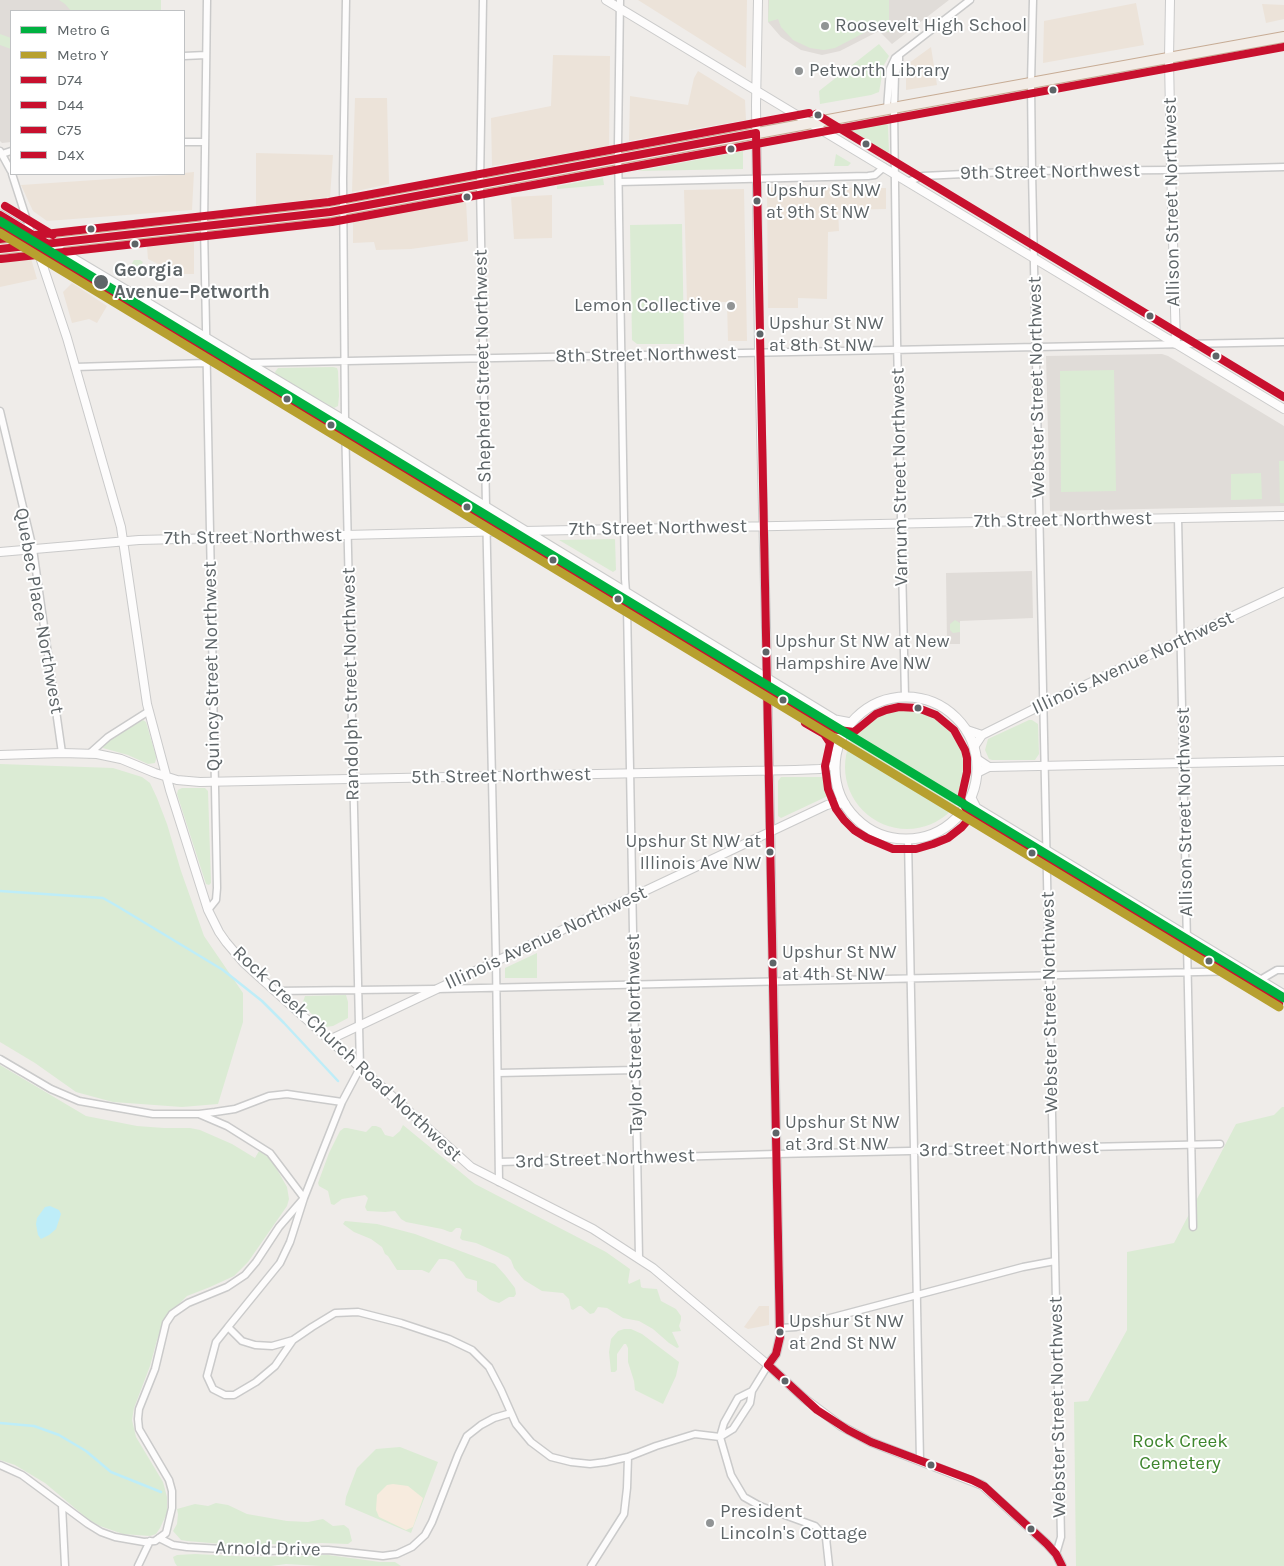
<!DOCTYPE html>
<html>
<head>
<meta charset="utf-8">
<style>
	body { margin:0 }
	#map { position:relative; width:1284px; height:1566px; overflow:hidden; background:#efece9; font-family:Karla,sans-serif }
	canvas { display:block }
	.legend { position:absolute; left:10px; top:10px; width:175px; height:165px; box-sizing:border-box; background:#fff; border:1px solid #bfc1c3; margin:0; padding:6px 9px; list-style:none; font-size:15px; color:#5e6568 }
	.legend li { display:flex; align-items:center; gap:10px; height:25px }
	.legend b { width:25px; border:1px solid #bfc1c3 }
</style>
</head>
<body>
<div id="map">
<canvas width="1284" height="1566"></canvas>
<ul class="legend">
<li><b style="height:6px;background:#00b140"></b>Metro G</li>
<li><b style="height:6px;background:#b7a02f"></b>Metro Y</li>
<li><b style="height:6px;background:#c8102e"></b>D74</li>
<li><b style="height:6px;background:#c8102e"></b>D44</li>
<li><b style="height:6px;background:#c8102e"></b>C75</li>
<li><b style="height:6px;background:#c8102e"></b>D4X</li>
</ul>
</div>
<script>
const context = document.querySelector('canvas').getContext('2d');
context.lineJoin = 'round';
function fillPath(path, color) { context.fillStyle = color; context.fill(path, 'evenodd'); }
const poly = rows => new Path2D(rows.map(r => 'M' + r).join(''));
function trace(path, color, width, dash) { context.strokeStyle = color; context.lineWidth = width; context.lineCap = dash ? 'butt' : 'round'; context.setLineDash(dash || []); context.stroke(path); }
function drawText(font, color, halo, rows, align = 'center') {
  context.font = font + ' Karla,sans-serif'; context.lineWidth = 4; context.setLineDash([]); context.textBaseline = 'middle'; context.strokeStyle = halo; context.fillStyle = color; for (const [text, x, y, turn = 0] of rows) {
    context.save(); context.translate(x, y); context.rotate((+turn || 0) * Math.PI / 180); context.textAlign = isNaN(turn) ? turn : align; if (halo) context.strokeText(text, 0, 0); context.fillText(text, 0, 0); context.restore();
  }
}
fillPath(poly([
	[638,0,747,0,746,68],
	[1136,3,1144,45,1043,63,1044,21],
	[1262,4,1284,5,1284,19,1266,23],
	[931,47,937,85,906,90,906,70,909,63],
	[553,55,610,56,609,146,492,166,491,118,551,106],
	[698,71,745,100,746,120,693,129,629,141,630,96,688,105,694,78],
	[355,98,387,98,389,184,352,192],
	[256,153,333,155,330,197,256,206],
	[194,172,192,210,47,221,33,211,21,185,184,174,184,173],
	[767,187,886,188,886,209,838,210,839,231,828,232,827,299,798,298,798,308,768,308],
	[744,189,747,341,728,341,727,302,687,302,684,190],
	[552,195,552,238,514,239,511,197],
	[466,200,468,241,411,249,376,250,374,242,353,243,353,222],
	[194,242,194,274,178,274,148,259,147,247],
	[30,255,37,279,0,287,0,257],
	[72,283,107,306,97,323,89,319,72,323,63,292],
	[759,1306,769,1306,769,1325,748,1329,744,1327]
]), '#ece3d9');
fillPath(poly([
	[0,0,161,0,161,11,11,11,11,142,2,143,0,141],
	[768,0,949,0,892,44,879,31,840,51,822,55,801,50,781,37,768,22],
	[1162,354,1168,356,1284,426,1284,506,1050,511,1046,356],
	[1032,571,1033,618,960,621,960,644,947,644,946,573]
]), '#e0dcd8');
fillPath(poly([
	[59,0,161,0,161,11,71,11,65,4],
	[769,0,889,0,889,32,885,31,879,25,835,48,824,50,810,48,793,40,781,27,778,19,768,22],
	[0,34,11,38,11,49,0,45],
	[879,44,889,56,884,65,879,92,871,95,820,104,819,91],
	[879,119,888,125,889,152,882,156,846,134,847,125],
	[743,151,743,169,638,171],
	[836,154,851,163,848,166,834,166],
	[603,178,604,185,557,189,557,186],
	[682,224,684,344,637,344,632,340,630,225],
	[134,260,140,260,143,262,135,276,127,272],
	[333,367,337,368,338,371,339,396,338,406,334,408,276,375,275,372,278,368],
	[1114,370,1116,491,1061,492,1060,371],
	[1279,461,1284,461,1284,503,1280,503],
	[1261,473,1262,499,1231,500,1231,474],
	[615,539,616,570,613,572,559,540],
	[955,620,960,623,960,632,953,633,950,630,950,624],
	'845 767a62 62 0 1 1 124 0a62 62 0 1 1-124 0Z',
	[143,720,146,722,156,756,156,759,155,763,148,764,128,755,103,748,104,743],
	[1029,720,1032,720,1038,724,1039,754,1035,760,992,760,989,759,985,750,988,739],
	[0,764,113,768,142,777,150,783,157,798,167,824,181,871,204,936,243,993,243,1022,218,1104,182,1107,113,1102,76,1092,35,1063,0,1042],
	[781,777,829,777,832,794,781,818,778,816,778,781],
	[182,788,205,788,208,791,211,883,209,885,206,884,177,794,178,790],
	[537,953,537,978,505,978,505,968],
	[346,995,348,1002,348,1018,333,1026,326,1027,302,1005,305,996],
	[0,1065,86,1116,137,1126,164,1128,190,1128,200,1130,232,1144,255,1158,259,1151,271,1159,287,1187,289,1199,287,1206,248,1262,234,1276,210,1287,187,1296,166,1317,157,1340,150,1366,134,1408,132,1420,136,1437,163,1482,167,1497,167,1513,160,1528,156,1534,150,1536,123,1534,100,1526,89,1520,45,1483,15,1465,0,1460],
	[1282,1107,1284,1107,1284,1566,1076,1566,1074,1402,1088,1401,1127,1330,1127,1252,1174,1243,1236,1124,1274,1115],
	[403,1125,475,1184,606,1252,630,1269,628,1282,629,1284,640,1279,641,1287,643,1288,657,1289,661,1301,676,1309,681,1316,681,1320,679,1326,681,1331,672,1332,679,1347,677,1348,669,1343,653,1329,639,1321,623,1318,607,1308,598,1307,594,1313,590,1314,581,1306,579,1306,573,1310,571,1309,569,1299,563,1293,542,1291,524,1280,514,1268,511,1260,508,1257,476,1243,462,1240,460,1238,462,1230,460,1228,456,1228,452,1232,450,1232,442,1229,406,1222,401,1219,395,1211,385,1212,367,1211,365,1207,368,1198,365,1195,342,1199,334,1205,331,1204,328,1191,319,1186,318,1183,329,1153,340,1131,344,1128,347,1128,366,1132,372,1126,376,1126,381,1128,385,1135,393,1137,400,1131],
	[345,1221,377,1224,415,1234,495,1264,505,1275,515,1288,516,1294,514,1297,509,1297,499,1303,490,1300,477,1291,477,1281,466,1278,454,1262,446,1259,439,1259,429,1273,422,1270,397,1270,388,1256,385,1254,382,1247,371,1239,354,1232,343,1224],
	[624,1329,631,1329,642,1334,679,1362,676,1376,663,1404,635,1390,634,1381,628,1362,628,1348,626,1344,624,1344,617,1354,617,1370,615,1372,611,1372,609,1352,611,1339,618,1331],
	[400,1447,438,1462,411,1533,345,1505,346,1497,357,1468,376,1449],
	[216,1503,228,1505,247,1514,287,1521,308,1522,323,1519,333,1526,344,1525,349,1529,352,1541,348,1544,322,1543,234,1545,187,1541,181,1540,173,1531,177,1524,178,1514,177,1509,195,1504,208,1506],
	[195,1554,253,1557,328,1555,380,1562,395,1562,401,1566,321,1566,286,1564,271,1566,177,1566,175,1563,173,1557,177,1555]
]), '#dbebd4');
fillPath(poly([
	[393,1484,408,1486,423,1498,413,1527,406,1530,379,1517,376,1510,377,1495,387,1485]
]), '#f7ebde');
fillPath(poly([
	[50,1206,59,1210,61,1214,56,1229,49,1235,41,1239,38,1235,36,1224,37,1218,45,1207]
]), '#beedf8');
trace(poly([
	[0,891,103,898,117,906,223,970,262,1001,284,1023,338,1081],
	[0,1423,34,1426,59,1435,86,1451,111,1472,161,1492]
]), '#beedf8', 2.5);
const minor = poly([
	[207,0,204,226,217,888,216,900,208,910],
	[483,0,480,184,486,507,496,961,499,1182],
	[620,0,618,145,619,216,625,579,627,606,639,1258],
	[1033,0,1031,83,1032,171,1061,1537,1056,1554],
	[899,55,899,61,895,75,894,107,897,340,905,697],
	[184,56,206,55],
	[887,109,890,69,895,58,970,0],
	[184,142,205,142],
	[0,151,11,171],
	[2,154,11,151],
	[12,174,31,233],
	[619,182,868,176,875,175,884,167],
	[907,182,923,176,1025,171,1171,170,1284,167],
	[249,363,1284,342],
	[75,367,206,363],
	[0,411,33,549,62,753],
	[1178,518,1193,1227],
	[89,754,108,737,149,711],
	[908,839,920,1461],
	[1260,980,1277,970,1284,970],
	[275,991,436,989,1243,971],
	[0,1059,51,1089,79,1101,153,1114,199,1114,215,1112,235,1109,269,1096,287,1094,342,1102],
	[498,1073,636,1070],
	[199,1114,227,1126,270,1153,304,1198,290,1242,280,1263,228,1327,242,1341,255,1345,272,1346,293,1340,312,1327,335,1313,358,1312,401,1323,449,1339,472,1350,489,1367,501,1390,516,1424,531,1442,551,1457,571,1462,590,1464,606,1462,628,1457,656,1446,695,1434,720,1437],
	[499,1162,776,1154,1220,1144],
	[228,1327,216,1342,207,1376,213,1389,225,1395,234,1395,256,1382,275,1366,293,1340],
	[780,1328,796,1327,1023,1267,1055,1261],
	[720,1437,731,1475,744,1497,760,1506,815,1526,826,1538,829,1566],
	[720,1437,733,1429,750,1403,752,1391,768,1365],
	[720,1437,724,1423,738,1398,752,1391],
	[0,1465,22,1475,88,1524,101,1532,115,1537,144,1542,155,1541,166,1533,172,1508,172,1491,169,1480,139,1429,138,1419,139,1409,155,1369,166,1323,172,1314,188,1303,227,1287,245,1275,256,1262,279,1227,304,1198,342,1102,360,1068,345,421,343,179,346,0],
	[62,1505,65,1566],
	[159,1538,173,1545,187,1547,257,1551,328,1550,383,1556,397,1554,412,1547,425,1535,432,1522,458,1455,467,1436,481,1425,494,1418,511,1413],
	[138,1566,150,1541],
	[591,1566,624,1514,627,1488,628,1457]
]);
const tertiary = poly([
	[606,0,1284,409],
	[758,0,756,105,759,352,767,666,780,1337,776,1354,768,1365],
	[1170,0,1169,58,1171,170,1176,344],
	[36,245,67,338,121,527,147,704,170,790,208,910,219,932,226,942,243,962,255,973,471,1167,593,1229,653,1268,768,1365,805,1399,841,1426,871,1442,982,1485,1047,1544,1056,1554,1062,1566],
	[524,531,1284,516],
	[0,552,139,540,510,531],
	[967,730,982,735],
	[974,747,982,735,1036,708,1284,592],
	[0,755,62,753,97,754,121,759,155,773,177,780,200,782,795,770,820,769,835,765],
	[977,759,989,767],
	[977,773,989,767,1284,761],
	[329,1040,827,805,835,803,845,804]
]);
const secondary = poly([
	[0,215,345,421,835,720,851,723],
	[0,225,36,245,205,351,497,525,627,606,831,726,836,732,840,742],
	'835 768a71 71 0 1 1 142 0a71 71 0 1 1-142 0Z',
	[971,798,976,808,1284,995]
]);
const trunk = poly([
	[0,249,330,212,904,106,1284,37]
]);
trace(minor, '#cacaca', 9);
trace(tertiary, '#cacaca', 10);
trace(secondary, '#cbcbcb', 11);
trace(trunk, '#c7ac95', 12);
trace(minor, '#fdfcfc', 6);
trace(tertiary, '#fdfcfc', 8);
trace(secondary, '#fdfcfc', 9);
trace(trunk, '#f2ece6', 10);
trace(poly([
	[756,133,780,1337,776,1354,768,1365],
	[0,215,48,244],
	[0,249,330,212,756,133],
	[768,1365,817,1410,848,1430,871,1442,972,1480,984,1486,1047,1544,1056,1554,1062,1566]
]), '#c8102e', 8);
trace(poly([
	[0,227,340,430,831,729,854,732,876,714,886,710,899,707,918,708,936,715,954,730,965,750,967,758,967,772,961,799,969,815,1279,1004],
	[805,723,824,734,830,743,825,766,828,789,836,809,844,820,854,830,867,838,893,849,916,849,933,844,948,838,962,827,968,820,974,819,989,828]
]), '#c8102e', 8);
trace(poly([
	[816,114,1284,397],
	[5,206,53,235],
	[0,239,329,202,809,113]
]), '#c8102e', 8);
trace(poly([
	[1,259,332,222,1284,47]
]), '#c8102e', 8);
trace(poly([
	[0,221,1284,998]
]), '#00b140', 9);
trace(poly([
	[0,233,1279,1007]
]), '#b7a02f', 9);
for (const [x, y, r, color] of [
	[825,26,5,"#919495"],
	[799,71,5,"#919495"],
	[1053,90,4.5,"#5e6568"],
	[818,115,4.5,"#5e6568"],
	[866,144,4.5,"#5e6568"],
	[731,149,4.5,"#5e6568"],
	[467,197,4.5,"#5e6568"],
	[757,201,4.5,"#5e6568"],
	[91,229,4.5,"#5e6568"],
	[135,244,4.5,"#5e6568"],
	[101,282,8,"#5e6568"],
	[731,306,5,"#919495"],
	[1150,316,4.5,"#5e6568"],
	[760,334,4.5,"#5e6568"],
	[1216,356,4.5,"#5e6568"],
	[287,399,4.5,"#5e6568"],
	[331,425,4.5,"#5e6568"],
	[467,507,4.5,"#5e6568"],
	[553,560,4.5,"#5e6568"],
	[618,599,4.5,"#5e6568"],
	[766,652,4.5,"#5e6568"],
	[783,700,4.5,"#5e6568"],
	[918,708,4.5,"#5e6568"],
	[770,852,4.5,"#5e6568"],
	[1032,853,4.5,"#5e6568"],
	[1209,961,4.5,"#5e6568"],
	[773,963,4.5,"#5e6568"],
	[776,1133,4.5,"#5e6568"],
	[780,1332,4.5,"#5e6568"],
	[785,1381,4.5,"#5e6568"],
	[931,1465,4.5,"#5e6568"],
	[710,1523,5,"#919495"],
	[1031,1529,4.5,"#5e6568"]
]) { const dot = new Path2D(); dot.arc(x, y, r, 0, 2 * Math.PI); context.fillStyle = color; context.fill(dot); trace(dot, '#fff', 2); }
drawText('18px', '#5e6568', '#fff', [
	["Upshur St NW",766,191],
	["at 9th St NW",766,213],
	["Upshur St NW",769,324],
	["at 8th St NW",769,346],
	["Upshur St NW at New",775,642],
	["Hampshire Ave NW",775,664],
	["Upshur St NW at",761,842,"right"],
	["Illinois Ave NW",761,864,"right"],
	["Upshur St NW",782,953],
	["at 4th St NW",782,975],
	["Upshur St NW",785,1123],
	["at 3rd St NW",785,1145],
	["Upshur St NW",789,1322],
	["at 2nd St NW",789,1344]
], 'left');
drawText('19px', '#5e6568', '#fff', [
	["Roosevelt High School",835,26],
	["Petworth Library",809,71],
	["Lemon Collective",721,306,"right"],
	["President",720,1512],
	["Lincoln's Cottage",720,1534]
], 'left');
drawText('19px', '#5e6568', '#fff', [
	["9th Street Northwest",1050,172,-1],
	["Allison Street Northwest",1172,202,-91],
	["8th Street Northwest",646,355,-1],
	["Shepherd Street Northwest",483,366,-91],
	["Webster Street Northwest",1037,387,-91],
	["Varnum Street Northwest",900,477,-91],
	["7th Street Northwest",1063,520,-1],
	["7th Street Northwest",658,528,-1],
	["7th Street Northwest",253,537,-1],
	["Quebec Place Northwest",39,611,80],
	["Illinois Avenue Northwest",1133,663,-25],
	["Quincy Street Northwest",212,666,-91],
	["Randolph Street Northwest",351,684,-91],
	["5th Street Northwest",501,776,-1],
	["Allison Street Northwest",1185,812,-91],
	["Illinois Avenue Northwest",546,938,-25],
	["Webster Street Northwest",1050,1002,-91],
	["Taylor Street Northwest",635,1034,-91],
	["Rock Creek Church Road Northwest",347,1054,43],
	["3rd Street Northwest",1009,1149,-1],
	["3rd Street Northwest",605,1159,-2],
	["Webster Street Northwest",1058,1407,-91],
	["Arnold Drive",268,1549,1]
]);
drawText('bold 19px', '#5e6568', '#fff', [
	["Georgia",114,271],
	["Avenue–Petworth",114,293]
], 'left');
drawText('19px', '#3f862e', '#fff', [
	["Rock Creek",1180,1442],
	["Cemetery",1180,1464]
]);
</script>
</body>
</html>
